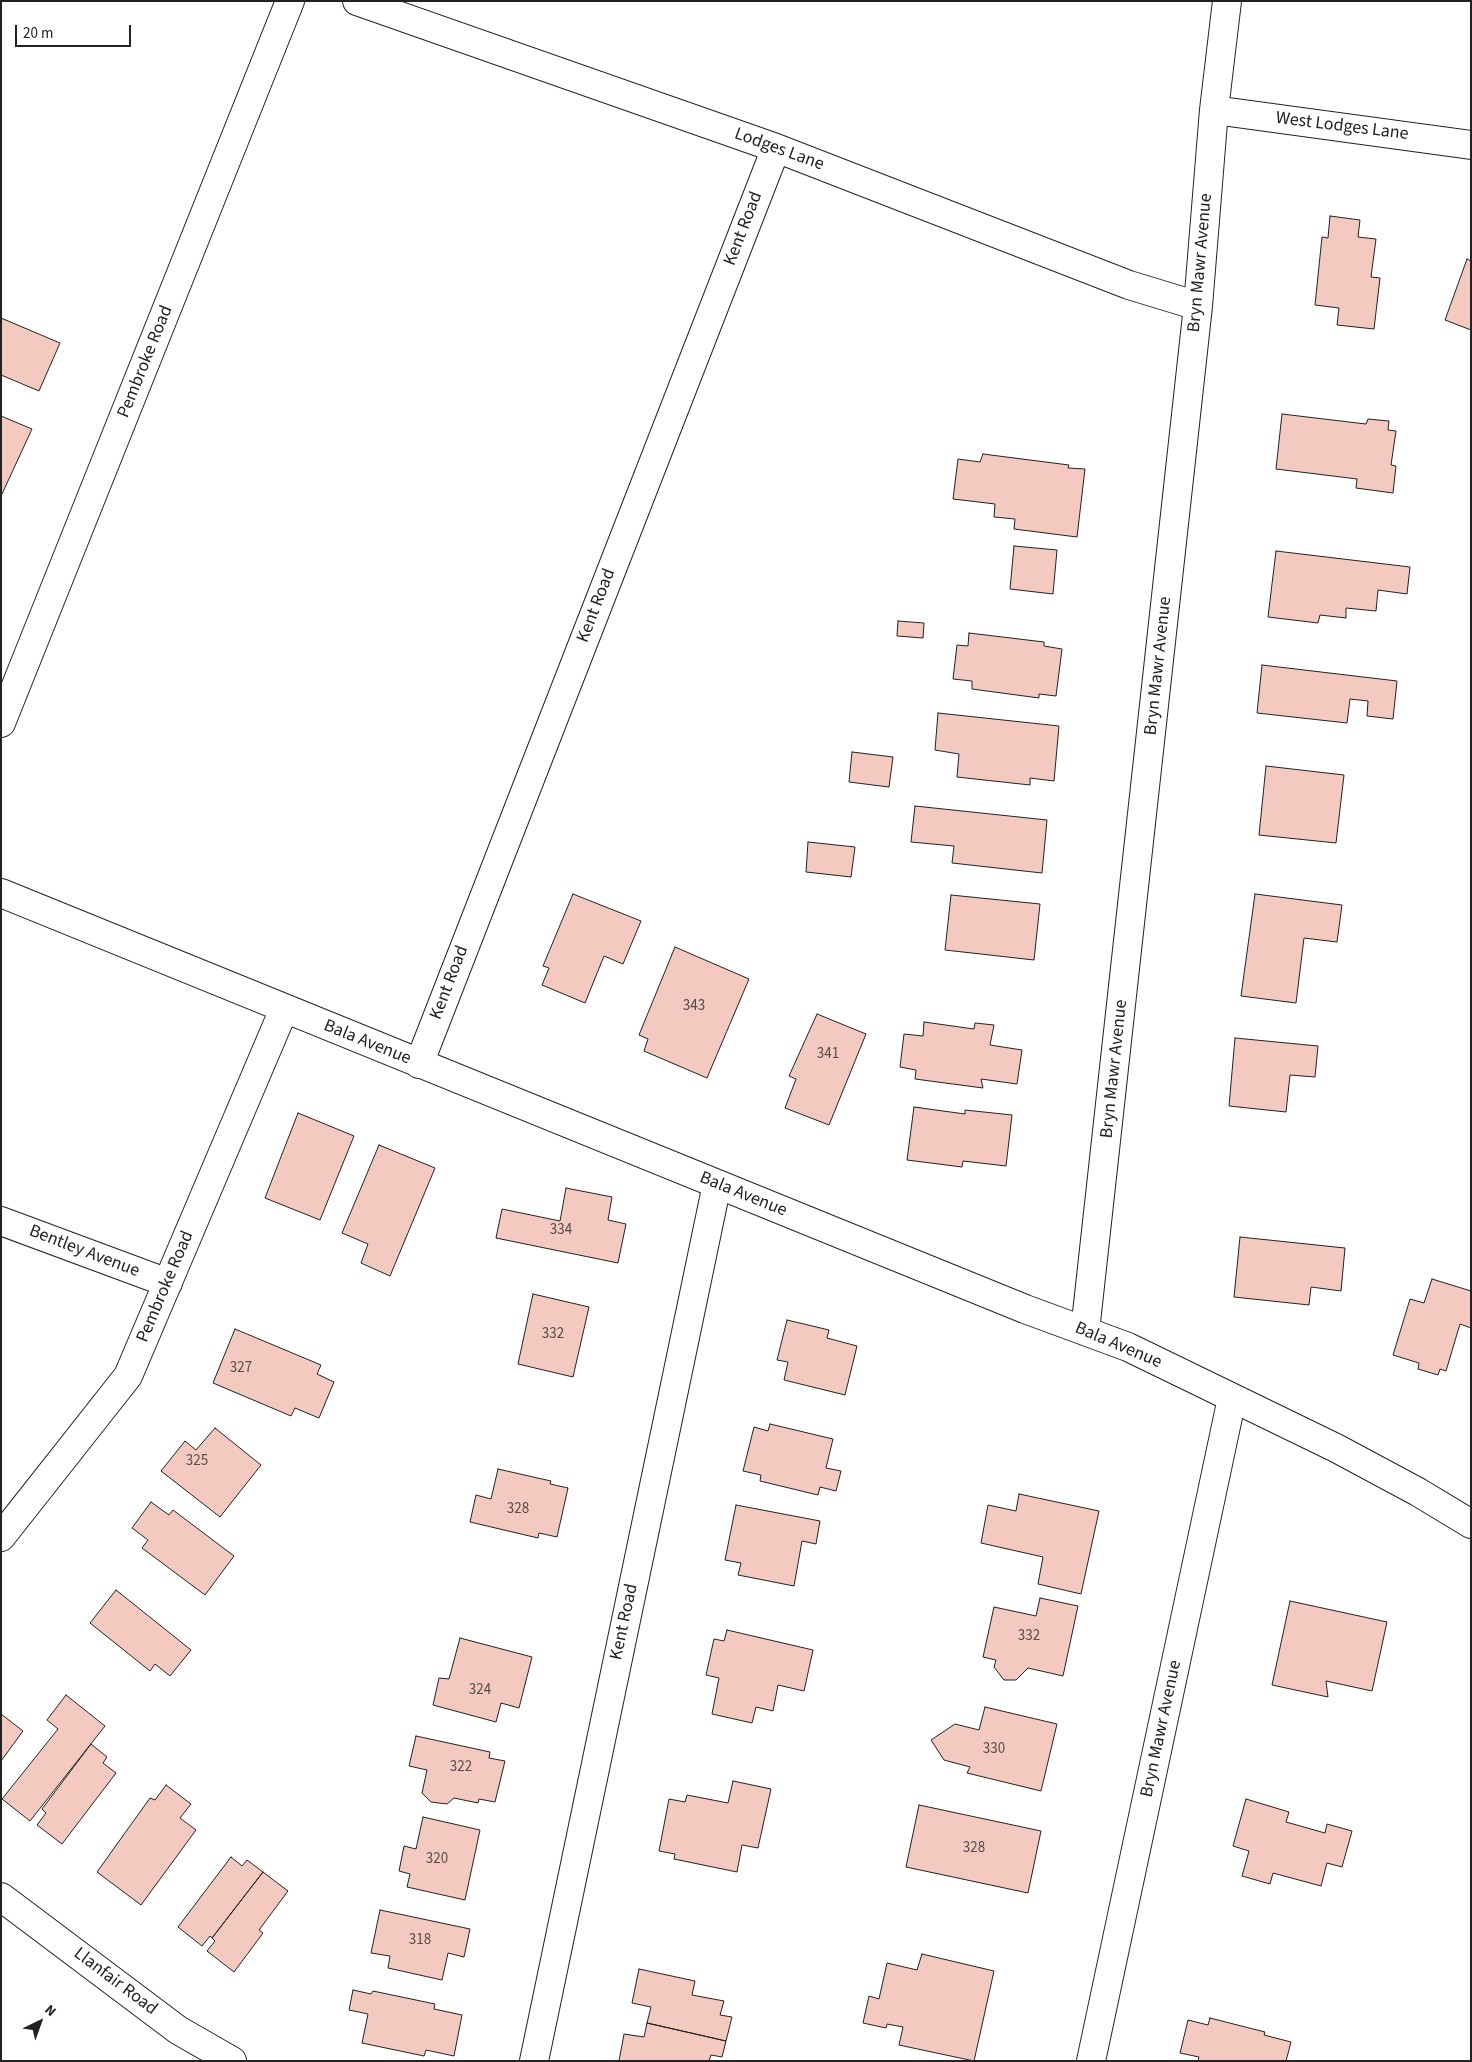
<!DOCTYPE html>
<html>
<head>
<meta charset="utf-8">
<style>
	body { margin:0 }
	#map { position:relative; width:1472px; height:2062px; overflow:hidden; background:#fff; font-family:"Source Sans 3",sans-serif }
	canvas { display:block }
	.frame { position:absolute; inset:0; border:2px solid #222; pointer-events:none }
	.north { position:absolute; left:15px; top:1997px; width:50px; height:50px; -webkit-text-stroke:4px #fff; paint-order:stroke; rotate:42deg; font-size:14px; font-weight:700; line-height:20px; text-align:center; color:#222 }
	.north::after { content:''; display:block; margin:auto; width:18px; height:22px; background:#222; clip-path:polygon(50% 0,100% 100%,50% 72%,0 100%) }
	.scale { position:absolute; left:15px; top:25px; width:116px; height:22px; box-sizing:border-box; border:2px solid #222; border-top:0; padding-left:6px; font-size:15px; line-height:18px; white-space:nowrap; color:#222; -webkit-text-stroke:4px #fff; paint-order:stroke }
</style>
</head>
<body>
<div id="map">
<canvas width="1472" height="2062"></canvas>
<div class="frame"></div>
<div class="north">N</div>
<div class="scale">20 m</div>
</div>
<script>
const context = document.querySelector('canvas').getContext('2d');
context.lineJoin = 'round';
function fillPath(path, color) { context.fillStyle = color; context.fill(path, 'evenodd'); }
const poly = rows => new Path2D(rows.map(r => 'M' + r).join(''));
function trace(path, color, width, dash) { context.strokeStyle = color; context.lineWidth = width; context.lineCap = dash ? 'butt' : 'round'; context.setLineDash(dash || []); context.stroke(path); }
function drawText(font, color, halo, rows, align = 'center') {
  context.font = font + ' "Source Sans 3",sans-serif'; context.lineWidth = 4; context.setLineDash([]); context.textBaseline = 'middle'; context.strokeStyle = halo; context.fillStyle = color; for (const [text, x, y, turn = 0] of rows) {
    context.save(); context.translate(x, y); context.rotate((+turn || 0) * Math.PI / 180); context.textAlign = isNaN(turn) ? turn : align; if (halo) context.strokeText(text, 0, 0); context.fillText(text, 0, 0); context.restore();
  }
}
const building = poly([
	[1330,216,1360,220,1358,237,1376,239,1371,277,1380,278,1374,329,1337,325,1339,308,1315,305,1322,237,1328,238,1330,216],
	[1467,259,1471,261,1471,330,1445,320,1467,259],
	[1,318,60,343,39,391,1,375,1,318],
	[1282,414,1366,424,1368,419,1389,421,1388,430,1396,431,1391,465,1396,466,1393,493,1356,488,1357,479,1276,469,1282,414],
	[1,416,32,429,2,494,1,493,1,416],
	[983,454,1069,465,1068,468,1085,469,1077,537,1014,529,1015,519,994,517,995,504,953,499,958,459,980,462,983,454],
	[1014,546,1057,550,1053,594,1010,589,1014,546],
	[1276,551,1410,567,1407,594,1378,590,1376,611,1346,608,1346,618,1320,615,1318,623,1268,617,1276,551],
	[898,621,924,623,923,638,897,636,898,621],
	[969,633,1044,642,1044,646,1062,649,1056,696,1039,694,1039,698,972,689,972,681,953,679,957,645,968,646,969,633],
	[1262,665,1397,681,1393,719,1367,716,1368,701,1350,699,1347,723,1257,713,1262,665],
	[938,713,1059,726,1054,781,1030,778,1030,785,957,777,959,754,935,750,938,713],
	[852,752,893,757,889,787,849,782,852,752],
	[1266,766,1344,775,1336,843,1259,835,1266,766],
	[915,806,1047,820,1042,873,952,863,954,846,911,842,915,806],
	[808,842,855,847,851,877,806,872,808,842],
	[573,894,641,921,623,964,604,956,585,1003,542,985,549,968,543,966,573,894],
	[1255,894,1342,905,1337,942,1304,938,1296,1003,1241,996,1255,894],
	[951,895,1040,904,1034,960,945,950,951,895],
	[675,947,749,979,707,1078,644,1051,648,1039,639,1035,675,947],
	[817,1014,866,1034,829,1125,785,1108,796,1079,789,1076,817,1014],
	[924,1022,974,1029,975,1023,994,1025,990,1045,1022,1050,1017,1084,981,1079,983,1088,915,1079,916,1070,900,1067,904,1034,923,1036,924,1022],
	[1235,1038,1318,1046,1315,1077,1290,1075,1286,1112,1229,1106,1235,1038],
	[914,1107,965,1114,965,1110,1012,1115,1006,1166,963,1161,962,1167,907,1160,914,1107],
	[298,1113,354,1136,320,1220,265,1198,298,1113],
	[379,1145,435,1168,390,1276,361,1263,368,1244,342,1233,379,1145],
	[566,1188,612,1197,608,1220,626,1224,618,1263,496,1238,502,1209,560,1221,566,1188],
	[1240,1237,1345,1248,1341,1291,1311,1287,1309,1305,1234,1297,1240,1237],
	[1432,1279,1471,1291,1471,1328,1460,1324,1446,1371,1440,1369,1438,1375,1418,1369,1419,1363,1393,1355,1410,1299,1424,1303,1432,1279],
	[533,1294,589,1307,573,1377,518,1364,533,1294],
	[787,1320,829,1330,827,1338,857,1346,845,1395,784,1380,788,1362,777,1360,787,1320],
	[235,1329,321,1365,317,1374,334,1382,319,1418,295,1408,291,1416,213,1383,235,1329],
	[770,1424,833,1439,826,1468,841,1471,836,1491,820,1487,818,1495,760,1481,761,1475,743,1471,754,1427,768,1431,770,1424],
	[215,1428,261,1465,220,1517,161,1471,185,1441,196,1450,215,1428],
	[498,1469,551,1481,550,1484,568,1488,557,1537,539,1533,538,1538,470,1522,476,1495,491,1499,498,1469],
	[1019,1494,1099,1511,1081,1594,1038,1584,1043,1557,981,1543,988,1505,1016,1511,1019,1494],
	[151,1502,169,1515,173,1510,234,1556,205,1595,142,1548,148,1540,132,1528,151,1502],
	[736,1505,820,1521,816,1544,802,1541,794,1586,738,1575,741,1563,725,1560,736,1505],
	[116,1590,191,1650,170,1676,155,1664,150,1671,90,1623,116,1590],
	[1040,1598,1078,1606,1063,1676,1028,1668,1016,1680,1004,1680,994,1667,996,1660,983,1657,994,1607,1036,1616,1040,1598],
	[1290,1601,1387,1622,1372,1691,1326,1681,1328,1697,1272,1685,1290,1601],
	[727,1630,813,1650,804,1691,778,1685,773,1711,756,1707,752,1723,712,1714,719,1678,706,1675,714,1639,724,1641,727,1630],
	[460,1638,532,1657,519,1708,501,1703,496,1722,433,1705,439,1678,449,1679,460,1638],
	[66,1695,105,1726,30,1821,2,1799,58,1729,47,1720,66,1695],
	[985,1707,1057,1724,1041,1791,967,1773,970,1767,944,1760,931,1740,955,1724,979,1730,985,1707],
	[1,1714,23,1731,1,1761,1,1714],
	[416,1736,490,1752,489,1758,505,1761,495,1802,479,1799,478,1803,454,1798,447,1804,431,1802,422,1793,427,1770,409,1766,416,1736],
	[91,1744,107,1757,103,1763,116,1773,62,1844,37,1825,46,1813,42,1809,91,1744],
	[733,1781,771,1789,758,1848,742,1845,737,1872,674,1859,675,1854,659,1851,669,1799,685,1802,687,1795,728,1803,733,1781],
	[166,1785,191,1804,180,1818,196,1830,141,1905,97,1872,150,1798,155,1800,166,1785],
	[1246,1799,1289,1812,1286,1822,1325,1833,1327,1824,1352,1831,1342,1867,1327,1863,1321,1886,1273,1873,1270,1884,1242,1876,1249,1851,1233,1846,1246,1799],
	[919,1805,1041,1831,1028,1893,906,1867,919,1805],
	[423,1817,480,1830,465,1900,407,1887,410,1874,399,1871,404,1846,416,1849,423,1817],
	[231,1857,242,1866,247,1860,263,1872,212,1938,210,1936,202,1946,178,1927,231,1857],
	[263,1872,288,1891,259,1930,263,1933,234,1972,207,1951,215,1941,212,1938,263,1872],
	[380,1910,470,1929,464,1957,448,1953,442,1980,388,1968,390,1956,371,1953,380,1910],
	[922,1954,994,1971,974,2061,899,2045,903,2027,887,2024,886,2028,863,2023,869,1996,879,1999,887,1963,917,1970,922,1954],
	[639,1969,695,1981,692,1995,724,2001,720,2015,732,2017,726,2041,647,2023,651,2007,632,2003,639,1969],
	[353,1990,371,1994,373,1991,435,2004,434,2009,462,2015,454,2056,426,2050,424,2056,362,2043,368,2014,349,2010,353,1990],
	[1210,2018,1265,2032,1264,2035,1291,2042,1286,2061,1198,2061,1199,2057,1180,2053,1188,2020,1208,2025,1210,2018],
	[647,2023,726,2041,722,2057,711,2055,709,2061,619,2061,624,2034,644,2037,647,2023]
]);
fillPath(building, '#f3c9c0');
trace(building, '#222', 1);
const minor = poly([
	[357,1,776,148,1129,285,1198,306],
	[1214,110,1471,145],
	[1,723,290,1],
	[1,893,1025,1309,1128,1347,1336,1448,1418,1492,1471,1524],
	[419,1064,776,148],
	[1,1221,168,1283],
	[1085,1331,1198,306,1214,110,1227,1],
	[1,1537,128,1376,284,1009],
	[1,1897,178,2030,232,2061],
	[534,2061,717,1184],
	[1091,2061,1232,1398]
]);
trace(minor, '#222', 30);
trace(minor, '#fff', 28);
drawText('15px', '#564c4a', null, [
	["343",694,1007],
	["341",828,1055],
	["334",561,1231],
	["332",553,1335],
	["327",241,1369],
	["325",197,1462],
	["328",518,1510],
	["332",1029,1637],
	["324",480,1691],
	["330",994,1750],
	["322",461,1768],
	["328",974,1849],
	["320",437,1860],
	["318",420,1941]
]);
drawText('18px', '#222', '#fff', [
	["West Lodges Lane",1342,127,7],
	["Lodges Lane",779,150,20],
	["Kent Road",744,229,-69],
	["Bryn Mawr Avenue",1201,263,-85],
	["Pembroke Road",146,362,-68],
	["Kent Road",597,606,-69],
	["Bryn Mawr Avenue",1159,666,-84],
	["Kent Road",450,983,-69],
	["Bala Avenue",367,1043,22],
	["Bryn Mawr Avenue",1115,1069,-84],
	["Bala Avenue",743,1195,22],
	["Bentley Avenue",84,1252,21],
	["Pembroke Road",166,1287,-67],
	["Bala Avenue",1118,1346,23],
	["Kent Road",625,1622,-78],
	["Bryn Mawr Avenue",1162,1729,-78],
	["Llanfair Road",115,1982,37]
]);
</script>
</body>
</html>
